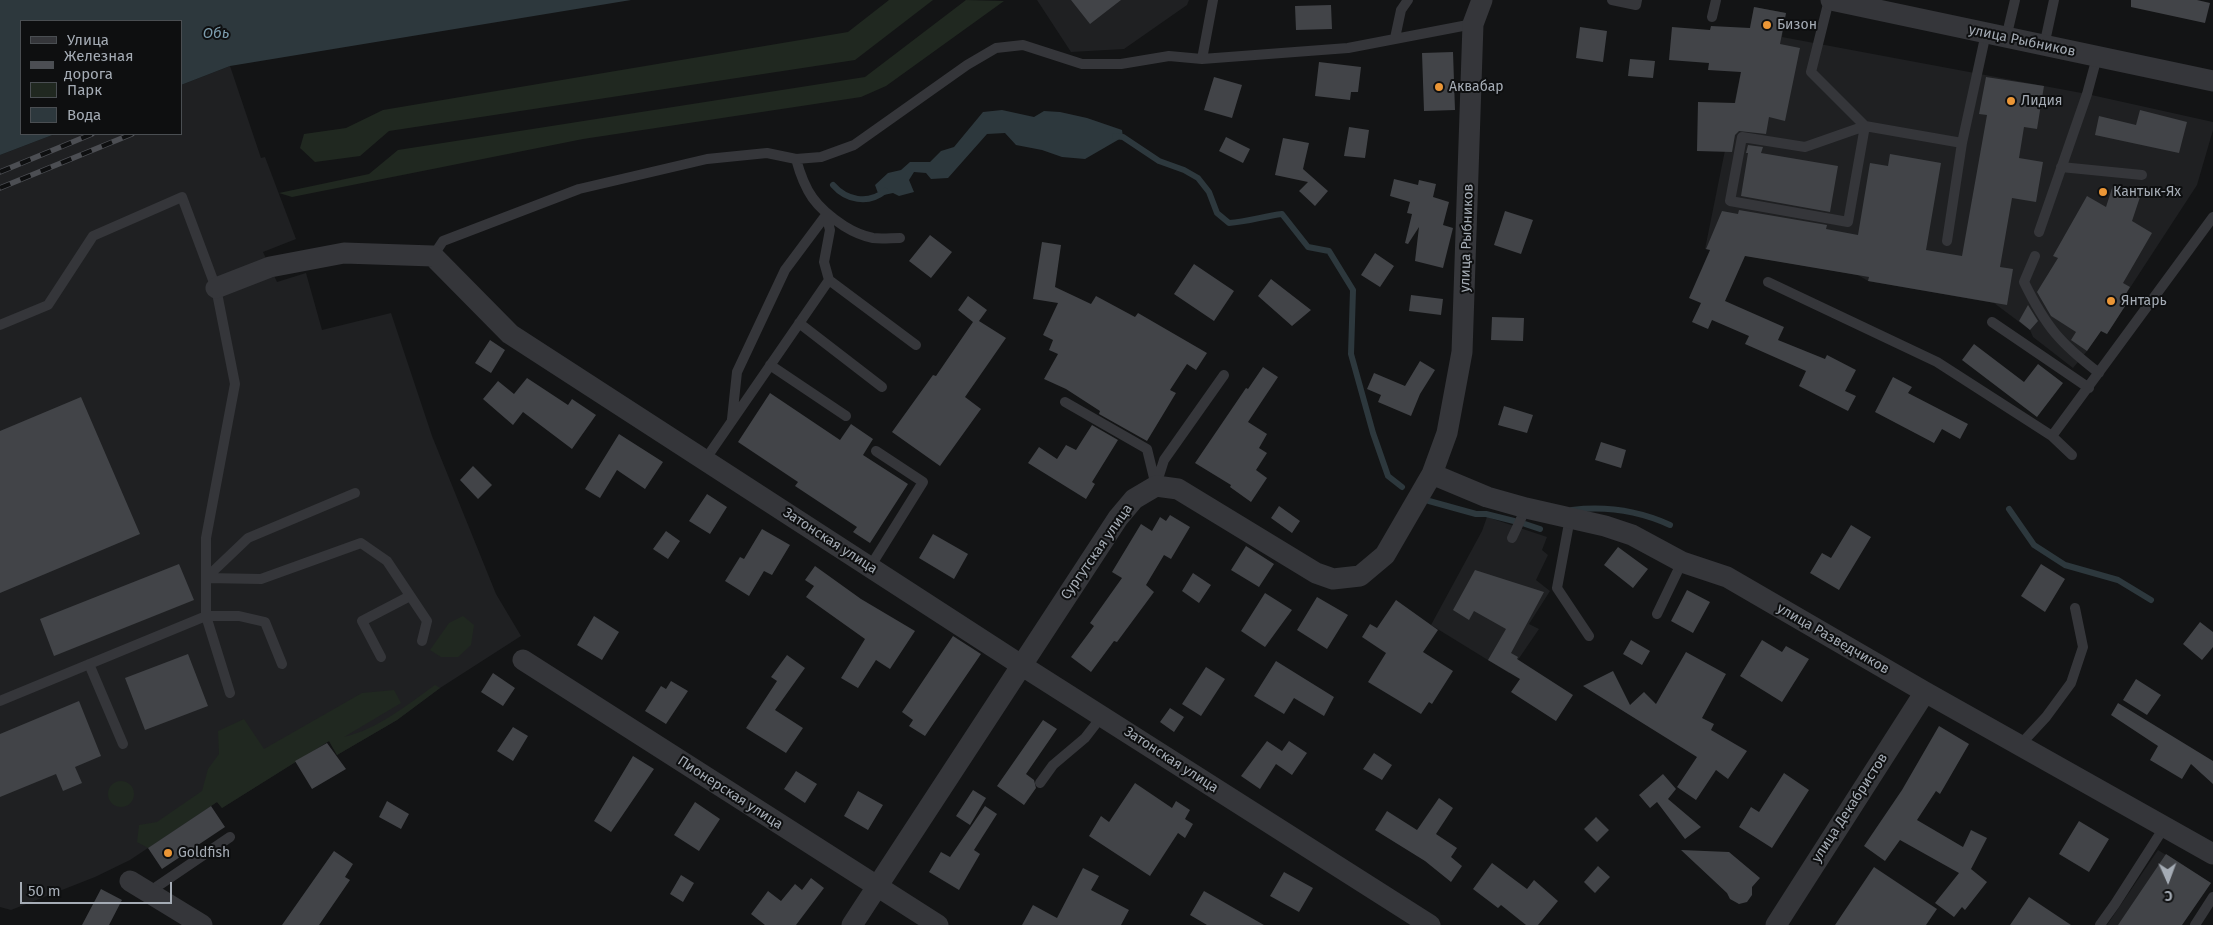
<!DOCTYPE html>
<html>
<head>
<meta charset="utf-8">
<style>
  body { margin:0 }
  #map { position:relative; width:2213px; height:925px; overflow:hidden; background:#131415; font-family:"Fira Sans",sans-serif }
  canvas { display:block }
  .legend { position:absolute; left:20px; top:20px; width:162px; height:115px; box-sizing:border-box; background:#0e0f10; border:1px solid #4a4e52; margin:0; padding:6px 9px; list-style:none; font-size:15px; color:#a5acb5 }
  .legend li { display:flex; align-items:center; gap:10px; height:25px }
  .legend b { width:25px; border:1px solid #4a4e52 }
  .north { position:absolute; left:2143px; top:855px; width:50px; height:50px; -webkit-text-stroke:4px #0e0f10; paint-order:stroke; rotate:178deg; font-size:14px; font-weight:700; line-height:20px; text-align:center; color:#a5acb5 }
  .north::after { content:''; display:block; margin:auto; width:18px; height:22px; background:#a5acb5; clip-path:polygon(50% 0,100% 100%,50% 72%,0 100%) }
  .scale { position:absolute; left:20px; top:882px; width:152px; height:22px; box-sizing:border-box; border:2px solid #a5acb5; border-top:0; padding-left:6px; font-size:15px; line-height:18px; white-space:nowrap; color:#a5acb5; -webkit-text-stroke:4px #0e0f10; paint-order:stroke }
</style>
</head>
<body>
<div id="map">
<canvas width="2213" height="925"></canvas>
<ul class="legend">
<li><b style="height:6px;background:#35363a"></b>Улица</li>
<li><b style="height:6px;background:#4c4e53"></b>Железная дорога</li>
<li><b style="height:14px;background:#202820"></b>Парк</li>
<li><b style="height:14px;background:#2d383d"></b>Вода</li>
</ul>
<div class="north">С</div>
<div class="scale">50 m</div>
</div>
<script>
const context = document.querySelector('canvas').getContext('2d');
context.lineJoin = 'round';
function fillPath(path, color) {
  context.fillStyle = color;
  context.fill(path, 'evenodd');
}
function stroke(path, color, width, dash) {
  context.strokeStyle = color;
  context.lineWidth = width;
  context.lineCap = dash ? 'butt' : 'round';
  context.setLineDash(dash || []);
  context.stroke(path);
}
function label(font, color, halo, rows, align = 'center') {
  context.font = font + ' "Fira Sans",sans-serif';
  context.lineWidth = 4;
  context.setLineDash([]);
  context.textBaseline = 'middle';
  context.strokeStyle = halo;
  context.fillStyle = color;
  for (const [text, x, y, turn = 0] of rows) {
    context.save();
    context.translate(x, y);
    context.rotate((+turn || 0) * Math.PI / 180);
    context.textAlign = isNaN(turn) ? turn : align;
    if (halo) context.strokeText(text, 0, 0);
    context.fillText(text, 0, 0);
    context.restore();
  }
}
const built = new Path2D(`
  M1037,0H1189L1187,5L1124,49L1071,52Z
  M1754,7L1786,13L1782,37L2087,94L2213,122V130L2197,185L2124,297L2129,300L2107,334L2101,331L2087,351L2073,368L2033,337L2030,330L1994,303L1868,281L1858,275L1705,249Z
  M230,66L261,158L265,157L296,239L263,252L277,282L306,273L322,330L391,313L432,436L496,594L521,636L440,688L397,720L337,755L329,741L222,808L217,802L130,860L95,877L11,910L0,907V155L55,134H181V85Z
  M1487,517L1547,537L1542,550L1548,555L1536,580L1550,591L1529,624L1539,629L1509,673L1431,625L1482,531Z
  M2158,850L2211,883L2182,925H2107Z`);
const green = new Path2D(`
  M889,0H933L855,60L389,131L360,156L315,162L300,148L304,134L346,128L383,110L848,32Z
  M966,0L1004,1L886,86L861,97L583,139L292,197L279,193L369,174L398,150L865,77Z
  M463,616L474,625L471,645L458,657H441L430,650L449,623Z
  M435,685L440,688L397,720L337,755L329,741L222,808L217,802L148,848L137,842L139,825L157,822L202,791L208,769L219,754L218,731L244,719L264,749L362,693L394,690L401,703L344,737C378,729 407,705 435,685Z
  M108 794a13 13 0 1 1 26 0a13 13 0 1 1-26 0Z`);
const water = new Path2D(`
  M0,0H631L230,66L181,85V21H21V134H55L0,155Z
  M1002,110L1034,117L1044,111L1060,112L1087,118L1122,130L1123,137L1085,159L1062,157L1042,150L1016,145L1005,133L987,134L948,178L931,179L926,173L914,172L909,180L914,192L899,196L893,193L879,196L875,185L888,173L901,170L910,162H930L941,151L954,147L983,112Z`);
const stream = new Path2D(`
  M1115,136L1123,137L1159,161L1184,170L1198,178L1209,192L1217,213L1229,223C1248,222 1264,216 1282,214L1308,247L1329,251L1353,290L1351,354L1373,433L1388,476L1402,487
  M833,185C846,200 868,205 885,191
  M1429,501L1476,514H1486L1514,521
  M2009,509L2034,545L2065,565L2118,580L2151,600
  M1572,510C1605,506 1639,511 1670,525
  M1525,524L1540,529`);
const building = new Path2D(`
  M1071,0H1121L1090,24Z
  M2131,0H2197L2210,3L2205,23L2131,7Z
  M1331,5L1332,29L1296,30L1295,6Z
  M1754,7L1786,13L1780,44L1800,48L1785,121L1769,117L1766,134L1739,131L1735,135L1732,152L1697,151L1698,102L1735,103L1741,72L1708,70L1709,63L1669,60L1672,27L1710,30L1711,26L1750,28Z
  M1580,27L1607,31L1603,62L1576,58Z
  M1453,52L1455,110L1424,111L1422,53Z
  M1630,59L1655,61L1653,78L1628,76Z
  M1319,62L1361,67L1358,92H1351L1350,100L1315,96Z
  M1214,77L1242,85L1232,118L1204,110Z
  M1986,77L2044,86L2037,129L2024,127L2019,158L2043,162L2036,202L2012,198L2000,267L2013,269L2007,305L1868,281L1869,277L1745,256L1725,301L1784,327L1778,340L1825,359L1827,355L1856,370L1845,391L1856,396L1848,411L1799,386L1806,371L1745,344L1749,336L1712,320L1708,329L1692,322L1701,303L1689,298L1710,250L1706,249L1722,211L1738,214L1739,210L1827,225L1826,229L1858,235L1870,163L1888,166L1890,154L1941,163L1926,250L1962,256L1987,115L1979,114Z
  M2140,110L2187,122L2179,153L2095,135L2099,116L2136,125Z
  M1349,127L1369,130L1365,158L1344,156Z
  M1226,137L1250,149L1243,163L1219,151Z
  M1283,138L1309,143L1303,169L1328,191L1315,206L1299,191L1308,182L1275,175Z
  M1748,145L1763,147L1761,153L1838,166L1830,212L1741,196L1748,153H1746Z
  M1394,179L1418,185L1419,180L1436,184L1433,197L1449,202L1443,225L1453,228L1443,268L1415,261L1419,227L1408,244L1405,243L1412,214L1407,213L1410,202L1390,196Z
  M2113,185L2141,194L2132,221L2152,233L2123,283L2130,287L2124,297L2129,300L2107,334L2101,331L2087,351L2071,340L2076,332L2051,316L2037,292L2058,258L2053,256L2087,196L2106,207Z
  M1505,211L1533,220L1521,254L1494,245Z
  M930,235L952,252L931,278L909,261Z
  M1042,242L1061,245L1055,287L1091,304L1096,296L1135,317L1138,313L1207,353L1196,370L1187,364L1170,390L1176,393L1147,441L1099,414L1100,411L1066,389L1044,379L1058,354L1049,350L1053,340L1043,335L1058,303L1033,299Z
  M1375,253L1394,266L1380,287L1361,275Z
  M1194,264L1234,291L1214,321L1174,294Z
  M1271,279L1311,310L1292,326L1258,296Z
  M1411,295L1443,299L1441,315L1409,311Z
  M968,296L987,310L979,321L1006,338L965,397L981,409L940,466L892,432L933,375L936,376L973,322L958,310Z
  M2028,305L2038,321L2030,330L2019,321Z
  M1492,317L1524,318L1523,341L1491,340Z
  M490,340L505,350L491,373L475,363Z
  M1974,344L2024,382L2038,364L2063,383L2037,417L1962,360Z
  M1420,361L1435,370L1420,394L1411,416L1378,402L1381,395L1367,389L1374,373L1405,386Z
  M1263,367L1278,377L1248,422L1267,434L1259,448L1267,453L1256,470L1267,478L1251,502L1230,487L1231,485L1195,463L1246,388L1248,389Z
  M1893,377L1912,387L1908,393L1968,424L1960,439L1942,429L1934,443L1875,412Z
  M527,378L568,405L572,399L596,415L572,449L523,412L513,425L483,399L498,381L514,394Z
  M770,393L840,440L851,424L873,439L863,455L908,484L870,543L853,532L857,527L795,486L798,482L738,442Z
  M81,397L140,534L0,593V431Z
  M1504,406L1533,415L1527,433L1498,425Z
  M1092,425L1118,440L1092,482L1095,484L1086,499L1028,463L1039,447L1057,459L1066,445L1076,450Z
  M619,434L663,462L645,489L617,470L600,498L585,489Z
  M1601,442L1626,450L1621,468L1595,460Z
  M473,466L492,485L478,499L460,480Z
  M707,494L727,507L710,534L689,521Z
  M1279,506L1300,521L1292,533L1271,518Z
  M1170,515L1190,527L1171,559L1164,555L1146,585L1154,592L1117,642L1114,641L1091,672L1071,657L1094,626L1090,623L1122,578L1112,572L1141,524L1152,531L1160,517L1166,521Z
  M1851,525L1871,537L1839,590L1810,573L1822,553L1831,558Z
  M762,529L790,545L772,575L764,571L749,596L725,581L740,557L744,559Z
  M666,531L680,541L668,559L653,549Z
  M933,534L968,554L954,579L919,558Z
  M1246,546L1274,564L1259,587L1231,570Z
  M1618,547L1648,569L1633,588L1604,565Z
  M179,564L194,600L54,656L40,619Z
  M2041,564L2065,579L2045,612L2021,596Z
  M815,566L861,599L915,631L890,669L876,660L858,688L841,678L865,639L806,597L814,586L805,580Z
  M1475,570L1544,592L1511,653L1518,657L1517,659L1573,695L1556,721L1511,692L1520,679L1488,660L1506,629L1474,611L1469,620L1453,610Z
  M1193,573L1211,585L1199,603L1182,591Z
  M1687,590L1710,602L1693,633L1671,621Z
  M1265,593L1292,610L1265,647L1241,631Z
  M1317,597L1348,615L1327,649L1297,630Z
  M1396,600L1438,630L1423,652L1453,671L1432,704L1429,702L1421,714L1368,682L1386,653L1362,637L1370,624L1377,628Z
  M594,616L619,632L602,660L577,645Z
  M2200,622L2213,632V647L2202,660L2183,644Z
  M953,636L981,654L925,736L909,726L913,720L902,712Z
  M1631,640L1650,651L1642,665L1623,654Z
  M1762,640L1782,652L1786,646L1809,659L1782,702L1740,676Z
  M1686,652L1726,674L1702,718L1714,724L1711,730L1747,751L1728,779L1716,770L1696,800L1677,787L1697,757L1583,686L1613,671L1630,705L1644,692L1656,704Z
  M188,654L208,706L145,730L125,678Z
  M787,655L805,668L775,710L803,728L786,753L746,728L777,681L771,677Z
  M1276,661L1334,697L1324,716L1294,698L1284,714L1254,696Z
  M1206,667L1225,679L1201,716L1182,704Z
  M493,673L515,688L503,706L481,692Z
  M2136,679L2161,695L2147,715L2123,700Z
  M671,681L688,691L666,724L645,711L661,686L666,689Z
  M79,701L101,756L75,767L82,783L63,791L56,774L0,797V734Z
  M2118,703L2213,761V784L2191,764L2182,779L2150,760L2158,746L2111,715Z
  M1170,708L1184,717L1174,732L1160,722Z
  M1043,720L1057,729L1026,774L1034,780L1036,788L1024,805L997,786Z
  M1939,726L1969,744L1940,794L1936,791L1917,820L1963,847L1971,830L1987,838L1971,869L1987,882L1965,910L1962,907L1954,917L1935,903L1959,873L1900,840L1885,861L1864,846L1902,790Z
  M513,727L528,736L513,761L497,751Z
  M1267,741L1282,751L1289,741L1307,753L1292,775L1276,764L1260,789L1241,776Z
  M327,743L346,769L312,789L295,761Z
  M1374,753L1392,765L1382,780L1363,769Z
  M633,756L654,769L611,832L594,821Z
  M796,771L817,784L805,803L784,789Z
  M1784,773L1809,790L1772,848L1739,827L1751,807L1759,812Z
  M1663,774L1676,789L1668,799L1701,827L1685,839L1657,802L1650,808L1639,795Z
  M1135,783L1172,808L1176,801L1190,810L1185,819L1193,824L1185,838L1178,833L1150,876L1089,836L1101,816L1109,822Z
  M973,790L986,798L970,825L956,816Z
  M858,791L883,805L868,830L844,816Z
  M1439,798L1453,808L1436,834L1457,848L1451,857L1462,866L1451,882L1425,861L1375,830L1387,811L1417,830Z
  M387,801L409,814L401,829L379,817Z
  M695,802L720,819L699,851L674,835Z
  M211,806L225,827L162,869L148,848Z
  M985,806L997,814L974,850L980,854L959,890L929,872L941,852L950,857Z
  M1596,817L1609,830L1597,842L1584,829Z
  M2079,821L2109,839L2089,872L2059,854Z
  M1681,850L1729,852L1760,878L1752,887V895L1747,902L1739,904L1730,899L1727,893Z
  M334,851L353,864L345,877L350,880L319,925H282Z
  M2166,854L2211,883L2182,925H2118Z
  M1492,863L1527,889L1534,880L1558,901L1538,925H1526L1501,905L1498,908L1473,889Z
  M1598,866L1610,877L1595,893L1584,882Z
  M1874,867L1937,909L1926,925H1835Z
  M1083,868L1099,876L1091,890L1129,910L1121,925H1022L1033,905L1057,918Z
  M1284,872L1313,888L1299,912L1270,896Z
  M681,875L694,883L683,902L670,894Z
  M811,878L824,888L796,925H765L751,914L768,891L781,901L795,884L802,890Z
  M101,889L122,900L109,925H82Z
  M1204,891L1264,925H1207L1190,915Z
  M2029,897L2071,925H2010Z`);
const lane = new Path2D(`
  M1612,0L1636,5L1637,0
  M1829,0L1811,72L1865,126
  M1712,17L1716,0
  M1395,38L1401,10L1408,0
  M2006,38L2015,0
  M2044,46L2054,0
  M1202,59L1213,0
  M1865,126L1848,222L1730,201L1742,137L1805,147L1865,126L1962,143
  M796,159C805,192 815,207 844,226C852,231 863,236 873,238C881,239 891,238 900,238
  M2061,167L2142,175
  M826,215L830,230L824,262L829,280
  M2039,232L2087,94L2097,57
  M1947,241L1962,143L1986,33
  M433,256L443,241L579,189L707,159L767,153L796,159L821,157L854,145L967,65L996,48L1023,45L1082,64H1121L1169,56L1202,59L1348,48L1473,24V22
  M2035,256L2024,282C2046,327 2060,343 2099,373
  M1768,282L1937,362L2052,436L2072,455
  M1992,322L2089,388
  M799,323L882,387
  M0,325L48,305L93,236L182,197L216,288L235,384L206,538V616L230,693
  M770,365L846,416
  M1065,402L1147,449L1156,486
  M732,419L737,372L785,270L826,215
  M2052,436L2213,217
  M705,460L829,280L916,345
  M1156,485L1164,460L1224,375
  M1570,518L1557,588L1589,636
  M1512,538L1526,508
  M870,567L923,482L876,451
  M206,578L261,579L361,543L387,561L427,621L422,641
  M206,578L248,538L355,493
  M1657,614L1682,562
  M381,657L362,621L410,596
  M89,664L123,744
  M0,701L206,616H239L265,622L282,664
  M2020,745L2046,717L2071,683L2083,647L2075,608
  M1040,783L1053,765L1085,738L1102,716
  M149,892L230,837
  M2100,925L2115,904L2165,826
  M2195,925L2213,897`);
const street = new Path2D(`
  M1831,0L2213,81
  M216,288L270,267L344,253L433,256L510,334L1021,665L1430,925
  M1432,474L1487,497L1526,508L1605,526L1632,535L1682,562L1727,577L1925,692L2213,854
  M523,660L938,925
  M130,881L202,925
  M852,925L1118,518L1134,499L1156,486L1178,489L1316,573L1333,579L1360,576L1385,555L1432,474L1447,433L1462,352L1473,24L1482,0
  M1776,925L1925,692`);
const rail = new Path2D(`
  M0,172L92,134
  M0,188L132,134`);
const markers = [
  [1767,25,5,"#eb9636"],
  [1439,87,5,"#eb9636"],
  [2011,101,5,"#eb9636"],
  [2103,192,5,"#eb9636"],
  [2111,301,5,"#eb9636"],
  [168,853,5,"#eb9636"]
];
const poiNames = [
  ["Бизон",1777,25],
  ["Аквабар",1449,87],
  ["Лидия",2021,101],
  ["Кантык-Ях",2113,192],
  ["Янтарь",2121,301],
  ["Goldfish",178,853]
];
const streetNames = [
  ["улица Рыбников",2022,41,12],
  ["улица Рыбников",1467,238,-88],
  ["Затонская улица",830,541,33],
  ["Сургутская улица",1097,552,-55],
  ["улица Разведчиков",1833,639,30],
  ["Затонская улица",1171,760,33],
  ["Пионерская улица",730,793,33],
  ["улица Декабристов",1850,808,-57]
];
const waterNames = [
  ["Обь",216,34]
];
fillPath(built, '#1f2022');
fillPath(green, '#202820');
fillPath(water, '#2d383d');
stroke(stream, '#2d383d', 6);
fillPath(building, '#424448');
stroke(lane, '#35363a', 10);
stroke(street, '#35363a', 21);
stroke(rail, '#4c4e53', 5.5);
stroke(rail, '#0e0f10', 4, [11]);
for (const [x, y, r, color] of markers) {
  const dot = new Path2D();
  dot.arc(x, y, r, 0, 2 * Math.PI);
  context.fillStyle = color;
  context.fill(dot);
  stroke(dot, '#0e0f10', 2);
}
label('14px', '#a5acb5', '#0e0f10', poiNames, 'left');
label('14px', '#a5acb5', '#0e0f10', streetNames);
label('italic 15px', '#7d9eaf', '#0e0f10', waterNames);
</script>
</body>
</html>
